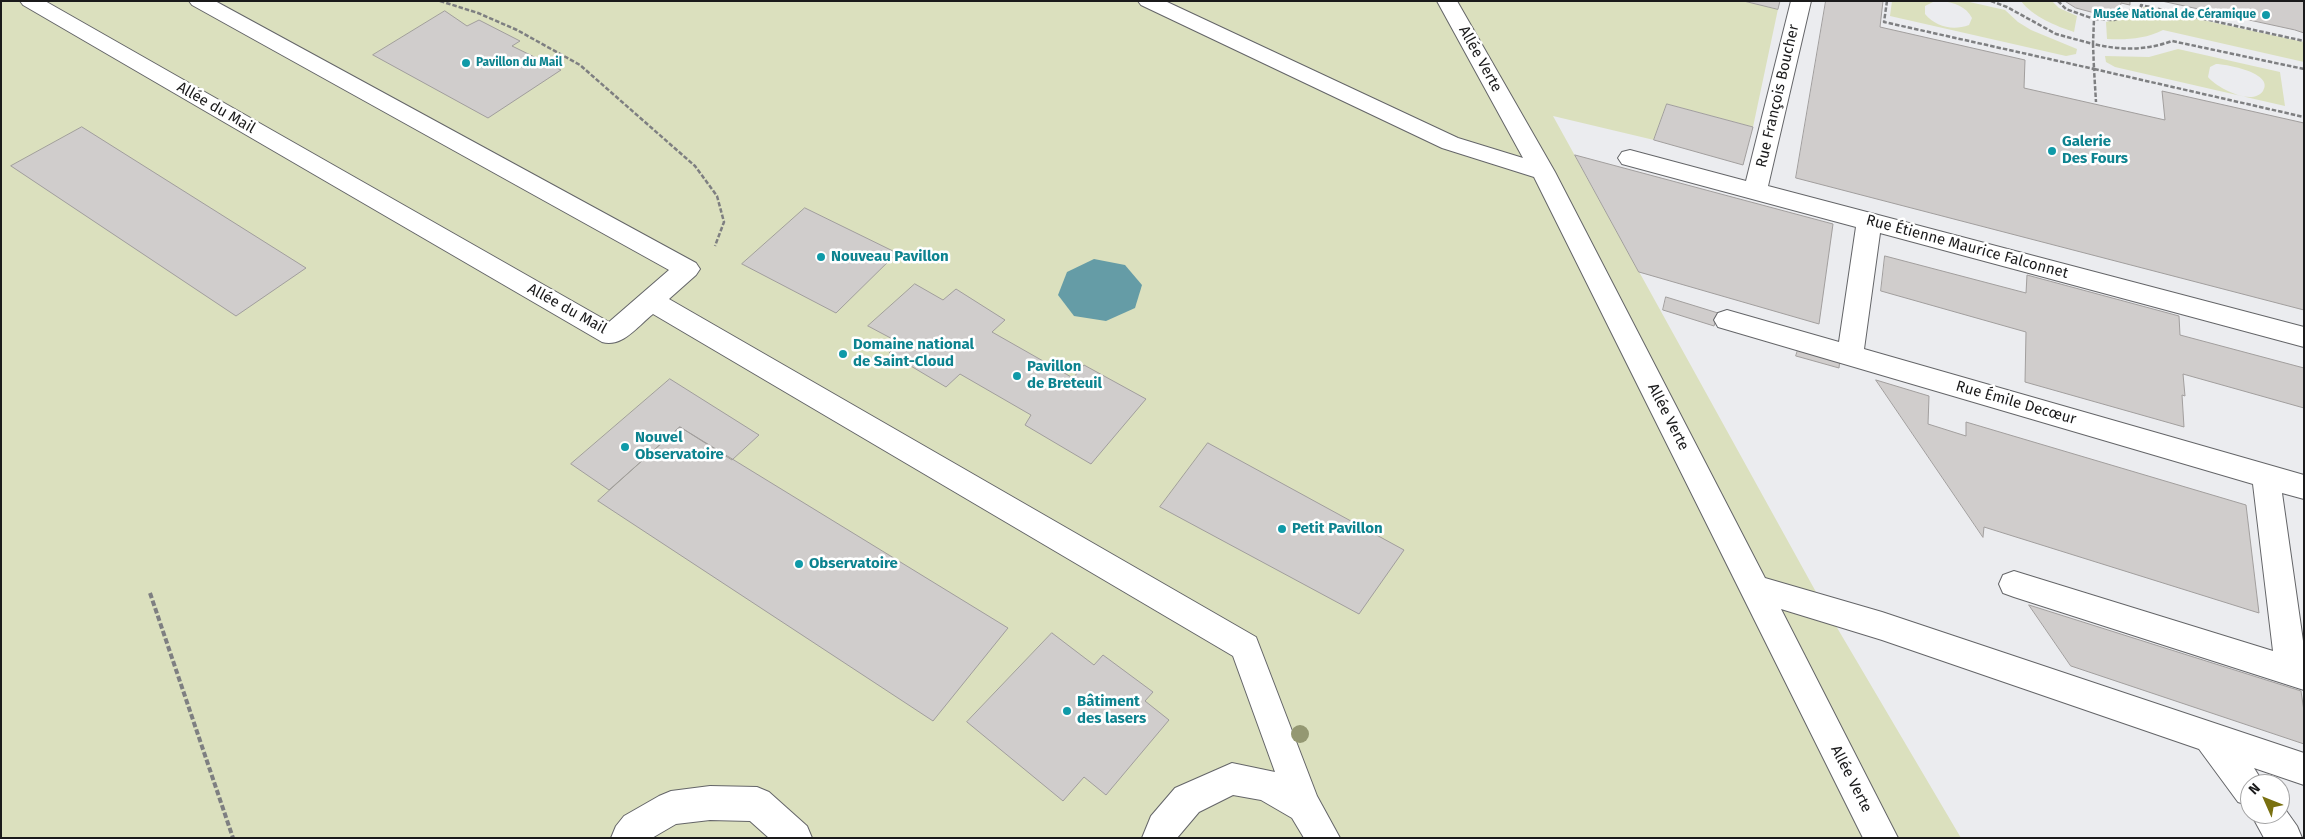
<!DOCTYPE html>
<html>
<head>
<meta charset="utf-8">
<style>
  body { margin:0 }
  #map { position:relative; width:2305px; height:839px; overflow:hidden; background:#ebecef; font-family:"Fira Sans",sans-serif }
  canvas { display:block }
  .frame { position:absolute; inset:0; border:2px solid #1a1a1b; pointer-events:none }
  .north { position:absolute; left:2240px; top:774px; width:50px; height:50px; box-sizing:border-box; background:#fff; border:1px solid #a3a3a4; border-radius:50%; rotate:314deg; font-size:14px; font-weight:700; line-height:20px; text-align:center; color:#1a1a1b }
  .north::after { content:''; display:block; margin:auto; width:18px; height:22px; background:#797010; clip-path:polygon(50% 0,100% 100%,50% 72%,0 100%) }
</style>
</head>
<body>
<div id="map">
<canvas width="2305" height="839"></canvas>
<div class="frame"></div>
<div class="north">N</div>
</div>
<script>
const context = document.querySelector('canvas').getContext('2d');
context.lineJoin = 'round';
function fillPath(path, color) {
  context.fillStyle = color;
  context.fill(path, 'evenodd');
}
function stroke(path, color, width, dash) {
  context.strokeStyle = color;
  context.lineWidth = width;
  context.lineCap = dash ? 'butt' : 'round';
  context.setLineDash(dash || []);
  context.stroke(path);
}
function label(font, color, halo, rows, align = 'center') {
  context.font = font + ' "Fira Sans",sans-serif';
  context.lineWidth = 5;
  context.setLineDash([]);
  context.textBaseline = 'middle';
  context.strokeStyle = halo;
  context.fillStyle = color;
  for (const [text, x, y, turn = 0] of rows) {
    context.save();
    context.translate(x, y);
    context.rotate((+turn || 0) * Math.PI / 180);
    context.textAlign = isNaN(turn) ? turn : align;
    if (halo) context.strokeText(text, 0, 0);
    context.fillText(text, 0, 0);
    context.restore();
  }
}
const green = new Path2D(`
  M1,1H1743L1778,9L1753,127L1667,104L1654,140L1553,116L1816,592L1961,838H1Z
  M1892,1H1935L1925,6V14C1936,27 1953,31 1969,25L1972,18C1966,6 1954,3 1942,1H1965L2005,10L2018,22L2031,30L2077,49L2076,54L2066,56L1890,16Z
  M2021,1H2052L2059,8L2077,16L2074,32C2056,26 2033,17 2021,1Z
  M2143,7L2304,42V62L2163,30C2145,39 2127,40 2107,39L2106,22L2128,16L2131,11L2143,13Z
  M2178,49L2280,72L2285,106L2115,67L2106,62L2105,56L2149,57ZM2216,64C2226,64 2275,73 2263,91C2252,107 2216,87 2208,77L2210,67Z`);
const water = new Path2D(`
  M1094,259L1125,265L1142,285L1135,308L1106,321L1074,316L1058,295L1067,272Z`);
const building = new Path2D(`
  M1744,1H1780L1778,9Z
  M1826,1H1883L1880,27L2025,60L2024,88L2165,120L2162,91L2304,123V310L1796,178Z
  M2065,1H2130V5L2121,3L2120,9L2114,13L2102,15L2076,8Z
  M2162,1H2304V33L2295,30Z
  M445,11L467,26L479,20L520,41L512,46L561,70L488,118L373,55Z
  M1667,104L1753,127L1743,165L1654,140Z
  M82,127L306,268L236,316L11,166Z
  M1575,155L1833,224L1819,324L1639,272Z
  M805,208L897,253L836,313L742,264Z
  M1885,256L2026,293L2027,275L2179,316L2180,335L2304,368V408L2183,374L2185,396L2182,395L2184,427L2025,382L2026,332L1881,291Z
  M915,284L943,300L956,289L1005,320L992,332L1073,378L1084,365L1146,399L1091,464L1025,425L1031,415L960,374L946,387L889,353L900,343L868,326Z
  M1666,297L1718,313L1714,326L1663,310Z
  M1799,347L1840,358L1839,368L1796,356Z
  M670,379L759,435L732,460L680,427L609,490L571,464Z
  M1876,380L1929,396L1928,424L1966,436V422L2246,505L2259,613L1984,527L1983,537Z
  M680,427L1008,628L933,721L598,501Z
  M1208,443L1404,550L1359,614L1160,507Z
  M2029,605L2301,691L2304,711V744L2071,666Z
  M1052,633L1094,665L1103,655L1153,692L1145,701L1169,720L1106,795L1084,777L1063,801L967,722Z`);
const pathFar1 = new Path2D(`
  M440,1L478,13L517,30L580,65L695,166L717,196L724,222L715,246
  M1887,1L1884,22L2094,69L2096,102
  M1991,1L2007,7L2056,34L2093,44L2094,19L2114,20L2122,17L2129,10H2140L2141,5L2304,41
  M2058,1L2066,9L2094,19
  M2304,69L2172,41C2145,51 2120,50 2093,44L2094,69L2304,117`);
const path = new Path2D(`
  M150,593L233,838`);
const minor = new Path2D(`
  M20,1H45L609,322L669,270L192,5L189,1H215L696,263L700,269L696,275L669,299L1256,637L1317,796L1340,838H1304L1292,818L1261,800L1233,795L1199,812L1177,838H1142L1151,816L1175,788L1232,763L1275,772L1233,656L653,314C638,326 622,348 602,342L23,5Z
  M1138,1H1165L1458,138L1523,158L1437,1H1457L1555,172L1765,578L1882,612L2304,753V785L2254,768L2264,784H2250V806L2238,802L2199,749L1882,640L1781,609L1898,838H1863L1534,177L1442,148L1141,5Z
  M1791,1H1811L1768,186L2304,327V347L1880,233L1864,349L2304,475V499L2282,493L2304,648V690L2014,597L2003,593L1999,584L2003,575L2014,571L2273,651L2253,484L1718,327L1714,320L1718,313L1727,310L1839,342L1856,227L1622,164L1618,158L1622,152L1630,150L1746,181Z
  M710,786L757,787L769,792L807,826L812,838H769L750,821L710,820L676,824L652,838H611L616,826L624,816L659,796L671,791Z
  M2280,802L2297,826L2302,838H2264L2251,814H2280Z`);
const trees = [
  [1300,734]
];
const markers = [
  [2266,15,5,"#0f9aa8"],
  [466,63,5,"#0f9aa8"],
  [2052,151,5,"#0f9aa8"],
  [821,257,5,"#0f9aa8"],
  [843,354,5,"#0f9aa8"],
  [1017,376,5,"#0f9aa8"],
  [625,447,5,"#0f9aa8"],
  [1282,529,5,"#0f9aa8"],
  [799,564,5,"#0f9aa8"],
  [1067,711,5,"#0f9aa8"]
];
const farCulturenames = [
  ["Musée National de Céramique",2256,15],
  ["Pavillon du Mail",476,63,"left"]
];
const streetNames = [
  ["Allée Verte",1480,59,61],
  ["Rue François Boucher",1778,96,-77],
  ["Allée du Mail",216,108,30],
  ["Rue Étienne Maurice Falconnet",1967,247,15],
  ["Allée du Mail",567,309,29],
  ["Rue Émile Decœur",2016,403,16],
  ["Allée Verte",1668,417,63],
  ["Allée Verte",1851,779,63]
];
const cultureNames = [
  ["Galerie",2062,142],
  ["Des Fours",2062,159],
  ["Nouveau Pavillon",831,257],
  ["Domaine national",853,345],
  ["de Saint-Cloud",853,362],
  ["Pavillon",1027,367],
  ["de Breteuil",1027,384],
  ["Nouvel",635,438],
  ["Observatoire",635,455],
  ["Petit Pavillon",1292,529],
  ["Observatoire",809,564],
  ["Bâtiment",1077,702],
  ["des lasers",1077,719]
];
fillPath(green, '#dbe0be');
fillPath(water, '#659ca6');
fillPath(building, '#d0cdcc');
stroke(building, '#a19e9d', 1);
stroke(minor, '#646568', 2);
stroke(pathFar1, '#7e7f81', 2.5, [4.5, 2]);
stroke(path, '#7e7f81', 4, [5.5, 2.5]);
fillPath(minor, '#fff');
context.fillStyle = '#949872';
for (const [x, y] of trees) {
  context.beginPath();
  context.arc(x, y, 9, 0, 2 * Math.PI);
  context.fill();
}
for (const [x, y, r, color] of markers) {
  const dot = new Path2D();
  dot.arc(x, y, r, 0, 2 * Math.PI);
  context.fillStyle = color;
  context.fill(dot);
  stroke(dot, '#fff', 2);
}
label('bold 12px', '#0d838f', '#fff', farCulturenames, 'right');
label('15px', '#1a1a1b', '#fff', streetNames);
label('bold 15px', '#0d838f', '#fff', cultureNames, 'left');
</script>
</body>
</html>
